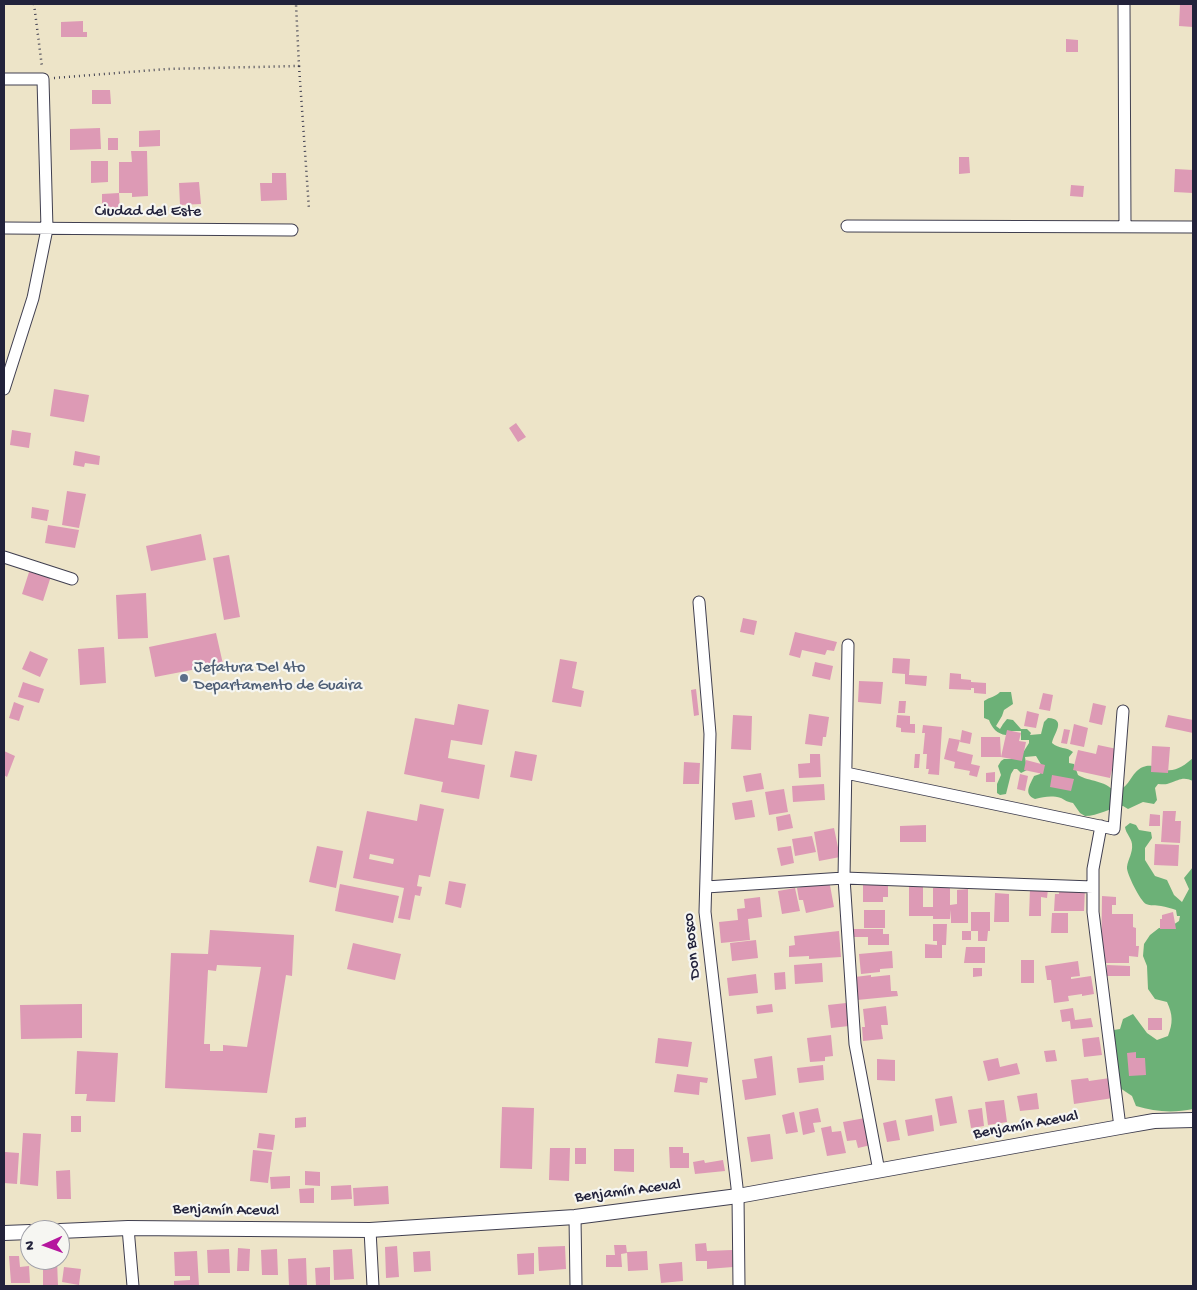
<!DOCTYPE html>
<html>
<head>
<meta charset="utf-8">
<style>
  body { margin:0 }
  #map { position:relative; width:1197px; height:1290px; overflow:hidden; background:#ede4c8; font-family:"Gochi Hand",sans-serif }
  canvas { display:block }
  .frame { position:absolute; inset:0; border:5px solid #22223b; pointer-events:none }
  .north { position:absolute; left:20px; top:1220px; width:50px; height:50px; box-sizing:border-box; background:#f6f6f2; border:1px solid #a1a1a9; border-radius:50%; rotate:268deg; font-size:14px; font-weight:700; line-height:20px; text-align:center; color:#22223b }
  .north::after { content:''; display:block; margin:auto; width:18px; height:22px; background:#b5179e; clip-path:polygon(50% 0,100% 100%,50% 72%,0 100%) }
</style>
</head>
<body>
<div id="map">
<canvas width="1197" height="1290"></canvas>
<div class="frame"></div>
<div class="north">N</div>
</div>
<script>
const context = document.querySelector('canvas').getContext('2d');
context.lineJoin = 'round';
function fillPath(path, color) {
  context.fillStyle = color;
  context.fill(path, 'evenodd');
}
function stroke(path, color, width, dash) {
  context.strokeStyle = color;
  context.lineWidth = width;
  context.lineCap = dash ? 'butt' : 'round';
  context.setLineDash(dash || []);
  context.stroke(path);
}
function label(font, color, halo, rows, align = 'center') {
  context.font = font + ' "Gochi Hand",sans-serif';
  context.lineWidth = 4.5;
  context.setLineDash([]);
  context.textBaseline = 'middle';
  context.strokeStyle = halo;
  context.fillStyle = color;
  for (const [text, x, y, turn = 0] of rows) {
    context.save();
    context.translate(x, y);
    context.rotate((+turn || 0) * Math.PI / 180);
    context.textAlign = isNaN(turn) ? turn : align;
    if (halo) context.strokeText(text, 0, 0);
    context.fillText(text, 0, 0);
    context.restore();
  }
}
const forest = new Path2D(`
  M1000,692H1011L1013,704L1004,710L1002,716L996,726L1000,729L1003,724L1007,719L1013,720L1021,729H1027L1031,733L1030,735L1041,734L1044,722L1048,718C1067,719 1054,733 1052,743C1059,749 1067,747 1073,752L1069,757V763L1074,764L1078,775C1090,782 1104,780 1114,791C1130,790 1130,772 1143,767C1151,764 1154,767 1162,769C1174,773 1184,766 1193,758V781C1183,776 1179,780 1170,783C1166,785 1162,784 1158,784L1155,788L1157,800L1154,804L1143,802L1128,809L1123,806C1110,808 1098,816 1085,816L1080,813L1073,803C1067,802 1065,800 1061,798C1051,795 1044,797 1035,799C1023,794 1030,785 1034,776L1040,774L1042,766L1036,756L1025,757L1027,770L1021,773L1017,769H1014L1011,774L1006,794L1000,795L997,793V784L1001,775L998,766L1001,761L1004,759H1019L1029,743V740H1021V731H1010L1006,735C997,734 992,728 989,720L984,718V701C990,697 995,697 1000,692Z
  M1130,823L1136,825L1139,830L1151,832L1152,838L1145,848V860L1155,876L1167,880L1174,895L1182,902L1189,889L1184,878L1193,867V1109C1174,1113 1155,1112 1136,1106L1132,1096L1120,1088L1108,1031L1120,1029L1123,1019L1133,1014L1147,1033L1157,1040L1168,1036C1173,1023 1173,1015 1167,1002L1155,999L1148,989L1147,966L1143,956L1144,944L1150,935L1159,928L1170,927L1179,921L1180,916H1177L1176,910C1171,908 1166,907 1161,906C1156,905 1150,906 1146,904C1141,902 1126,873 1127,867C1128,859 1133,853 1132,844C1131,837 1126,834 1125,827Z`);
const building = new Path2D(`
  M1180,4H1193V27L1179,26Z
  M83,21V32H87V37H61V22Z
  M1066,39L1078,40V52H1066Z
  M92,90H110L111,104H92Z
  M100,128L101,149L70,150V129Z
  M160,130V146L139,147V131Z
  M108,138H118V150H108Z
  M131,151H147L148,196L132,197V193H119V162H132Z
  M959,157H969L970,173L959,174Z
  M91,161H108V182L91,183Z
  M1175,169L1193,170V193L1174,192Z
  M272,173H286L287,200L261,201L260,183H272Z
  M199,182L201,204L180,205L179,183Z
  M1071,185L1084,186L1083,197L1070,196Z
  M119,193L120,210H102V194Z
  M54,389L89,395L84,422L50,416Z
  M516,423L526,437L518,442L509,428Z
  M12,430L31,433L29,448L10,445Z
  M75,451L100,456L99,465L85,463L84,467L73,465Z
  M67,491L86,494L79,528L62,525Z
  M32,507L49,510L47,521L31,518Z
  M48,525L79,530L75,548L45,543Z
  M201,534L206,560L151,571L146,546Z
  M229,555L240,617L224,620L213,558Z
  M30,569L51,576L43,601L22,594Z
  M146,593L148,638L118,639L116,595Z
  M743,618L757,621L754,635L740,632Z
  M795,632L837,642L834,651L827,650L825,655L802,650L800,658L789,655Z
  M216,633L223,664L155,677L149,647Z
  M104,647L106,683L80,685L78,649Z
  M30,651L48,659L40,677L22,669Z
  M893,658L910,659L909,675L927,676L926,686L905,684V674L892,673Z
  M560,659L577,662L572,688L584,691L581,707L552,702Z
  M815,662L833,666L830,680L812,676Z
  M950,673L961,674V679L971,680V682L986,683V694L974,693V688H971V690L949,689Z
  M859,681L883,682L881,704L858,702Z
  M23,682L44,689L39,703L18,697Z
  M696,689L699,715L694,716L691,690Z
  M1043,693L1053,695L1050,711L1039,709Z
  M899,701H906L905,713H898Z
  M14,702L24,706L19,721L9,718Z
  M1093,703L1106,706L1102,725L1089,722Z
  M458,704L489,710L482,745L451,740L448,758L485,765L479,799L441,792L443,782L404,774L415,718L454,725Z
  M1027,711L1039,714L1036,728L1024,726Z
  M809,714L829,717L826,737H823L822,746L805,744Z
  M733,715L752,716L751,750L731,749Z
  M897,715L910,716V724H915V733L901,732V728L896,727Z
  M1168,715L1193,720V733L1165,727Z
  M1074,724L1088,728L1084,747L1070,744Z
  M923,725L942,727L939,775L928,774L929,769H926L927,754H923L925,733H922Z
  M1064,729L1070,730L1067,744L1061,743Z
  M962,730L972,733L970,744L960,742Z
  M1007,730L1021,733L1019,741L1026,742L1022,761L1001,757Z
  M981,737H1000L1001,757H981Z
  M949,738L960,740L957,751L973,755L971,764L980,766L977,777L969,775L970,771L954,768L955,762L944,759Z
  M1098,745L1117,749L1110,778L1073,770L1078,750L1096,754Z
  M1152,746L1170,747L1168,773L1151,772Z
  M4,751L15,756L7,777L4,775Z
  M515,751L537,755L532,781L510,777Z
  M810,754H820L821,777L799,778L798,764L810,763Z
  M915,754H920L919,768H914Z
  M1026,760L1045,765L1043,774L1024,770Z
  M684,762L700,763L699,784H683Z
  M995,772V782H986V773Z
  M761,773L764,789L746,792L743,776Z
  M1020,774L1028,776L1025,791L1017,789Z
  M1052,775L1074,779L1071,791L1050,787Z
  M824,784L825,800L793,802L792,786Z
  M784,789L788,812L769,815L765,792Z
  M752,800L755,817L735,820L732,803Z
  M420,804L444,809L430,877L419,875L417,886L422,887L420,896L415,895L410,920L398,918L404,888L353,878L367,811L417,821ZM370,854L394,859L393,864L369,859Z
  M1163,811H1176L1175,821H1181L1180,843L1161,842Z
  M790,814L793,828L778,831L776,817Z
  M1150,814L1160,815V826H1149Z
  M926,825V842H900V826Z
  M834,828L840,857L819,861L814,832Z
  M812,836L816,852L795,856L792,839Z
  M1155,844L1179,845L1178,866L1154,865Z
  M317,846L343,851L336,888L309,882Z
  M791,846L794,863L781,866L777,848Z
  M829,880L834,907L806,913L803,900H799L797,888Z
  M449,881L466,884L461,908L445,904Z
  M909,882H923V907H933V888H950V905L957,904V890L968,889V923H951V910L950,919H933V916H909Z
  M863,883H888V897H883V902H863Z
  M340,884L399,896L393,923L335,911Z
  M795,888L800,911L782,914L778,891Z
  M1059,888H1085L1084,911H1054L1055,894H1059Z
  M1030,889H1048L1047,898L1041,897V916H1029Z
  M995,893L1009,894V922H994Z
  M1102,896L1116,897V905H1112V914H1133V927L1136,928V946H1139L1138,957L1129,956V963H1101Z
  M760,897L762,917L748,919L750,940L721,943L719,922L738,920L737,909L745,908L744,899Z
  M864,910H885V928H864Z
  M971,912H990V931H988L987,941H978V931H971V940H962V931H971Z
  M1173,912L1176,929H1160V919H1162V915Z
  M1052,913H1068V933H1051Z
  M933,924H947L946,945H942V958H925V944L937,945V941H933Z
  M852,929H883V934H889V945H868V937H852Z
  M210,930L294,935L292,976L286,975L267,1093L165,1088L171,953L208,954ZM217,965L261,967L247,1047L223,1045V1051H210V1044H204L208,970L216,971Z
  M839,931L841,957L809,959V956L789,957V946L795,945L794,936Z
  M756,940L758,958L732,961L730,943Z
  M353,943L401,954L395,980L347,969Z
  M966,947H985V963H964Z
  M892,951L893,968L880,969V972L861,974L859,954Z
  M1021,960H1034V983H1021Z
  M1078,961L1080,976L1071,977V979L1091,976L1094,994L1082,996V994L1068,996L1069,1001L1054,1003L1051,980H1047L1045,966Z
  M822,963L823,982L795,984L794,965Z
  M1107,965L1130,966V976H1106Z
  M973,968H982V976L973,977Z
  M785,972L786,989L775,990L774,973Z
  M756,974L758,993L729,996L727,978Z
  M871,975V977L890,975L891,991H897L898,996L857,1000L855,977Z
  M846,1003L849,1026L831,1028L828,1005Z
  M82,1004V1038L21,1039L20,1005Z
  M772,1004L773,1012L757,1014L756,1006Z
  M886,1006L888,1025H881L883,1039L863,1041L862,1027H865L863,1009Z
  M1073,1008L1075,1020L1091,1018L1093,1027L1071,1029L1070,1021L1062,1022L1060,1010Z
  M1148,1018H1162V1030H1148Z
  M831,1035L833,1056L825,1057V1061L810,1062L807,1038Z
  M1099,1037L1102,1055L1084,1057L1082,1039Z
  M658,1038L692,1042L688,1067L655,1063Z
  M1055,1050L1057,1061L1046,1062L1044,1051Z
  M77,1051L118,1053L115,1102L86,1101L87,1094H75Z
  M1136,1052V1058H1145L1146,1075L1129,1076L1127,1053Z
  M772,1056L776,1095L745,1100L742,1080L757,1078L754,1059Z
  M998,1058L1000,1067L1017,1063L1020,1074L988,1081L983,1061Z
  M877,1059L895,1060V1081L877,1080Z
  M823,1065L824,1080L799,1083L797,1068Z
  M677,1074L708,1078L707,1083L700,1082L699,1095L674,1092Z
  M1088,1078L1089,1081L1110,1078L1113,1098L1074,1104L1071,1080Z
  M1037,1093L1039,1109L1020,1111L1017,1096Z
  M952,1096L957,1123L940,1126L935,1099Z
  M1004,1100L1007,1122L988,1125L985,1102Z
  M502,1107L534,1108L532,1169L500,1168Z
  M818,1108L821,1122L813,1123L815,1132L803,1135L799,1112Z
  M982,1108L984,1126L971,1128L968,1110Z
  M794,1112L798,1132L786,1134L782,1115Z
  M932,1115L934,1131L908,1136L905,1120Z
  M71,1116H81V1132H71Z
  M306,1117V1127L295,1128V1118Z
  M865,1118L871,1145L858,1148L856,1140L847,1141L843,1122Z
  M896,1120L900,1140L887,1142L883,1123Z
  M831,1126L832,1132L841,1131L846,1153L827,1156L821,1128Z
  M23,1133L41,1134L38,1186L20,1184Z
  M259,1133L275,1135L273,1150L257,1148Z
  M770,1134L773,1159L751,1162L747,1137Z
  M669,1147H683V1153H689V1168H670Z
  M550,1148H570L569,1181L549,1180Z
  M575,1148H586V1164H575Z
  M614,1149H634V1172L614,1171Z
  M253,1150L272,1152L268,1183L250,1181Z
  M5,1152L19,1153L17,1184L4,1183Z
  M704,1160L705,1163L723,1160L725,1171L695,1174L693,1162Z
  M70,1170L71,1199H57L56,1171Z
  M305,1171L320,1172V1186L305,1185Z
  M290,1176V1188L271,1189L270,1177Z
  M351,1185L352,1199L331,1200V1186Z
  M388,1186L389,1204L354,1206L353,1188Z
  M314,1188V1203H300L299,1189Z
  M706,1243L707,1251L732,1250L733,1267L707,1269V1261H696L695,1244Z
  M614,1245H626L627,1253L621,1254L622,1267H606V1255H615Z
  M397,1246L399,1277L386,1278L385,1247Z
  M565,1246L566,1269L539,1271L538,1247Z
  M238,1248L250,1249L249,1271H237Z
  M229,1249L230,1273H208L207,1250Z
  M277,1249L278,1275H262L261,1250Z
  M352,1249L354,1279L334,1280L333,1250Z
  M197,1251L199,1286H174V1281L190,1280V1276H175L174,1252Z
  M430,1251L431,1271L414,1272L413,1252Z
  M647,1251L648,1270L628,1271L627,1252Z
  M534,1253V1274L518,1275L517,1254Z
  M9,1256H19L20,1267L29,1266L30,1283H11Z
  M306,1258L307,1286H289L288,1259Z
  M43,1260H57L58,1286H43Z
  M682,1262L683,1281L661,1283L659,1264Z
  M64,1267L81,1269L79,1285L62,1282Z
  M330,1267V1286H316L315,1268Z`);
const path = new Path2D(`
  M34,4L42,67
  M299,66L309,209
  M54,78L167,69L299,66L296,4`);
const minor = new Path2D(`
  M1124,4L1125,227
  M4,79H43L47,229L33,298L4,389
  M847,226L1193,227
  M4,228L292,230
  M4,557L72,579
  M699,602L710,734L705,912L738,1196L739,1286
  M848,645L844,878L855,1044L879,1171
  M846,773L1114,829L1123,711
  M1101,826L1093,869V912L1120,1127
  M706,887L844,878L1093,887
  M575,1217L576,1286
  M128,1228L133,1286
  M370,1230L373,1286`);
const tertiary = new Path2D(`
  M60,1231L128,1228L370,1230L575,1217L738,1196L1120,1127L1154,1121L1193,1120
  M4,1233L30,1232`);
const markers = [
  [184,678,5,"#5c6f8a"]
];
const streetNames = [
  ["Ciudad del Este",148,213],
  ["Don Bosco",693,946,-96],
  ["Benjamín Aceval",1026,1126,-10],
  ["Benjamín Aceval",628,1192,-7],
  ["Benjamín Aceval",226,1211,1]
];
const serviceNames = [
  ["Jefatura Del 4to",194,669],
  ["Departamento de Guaira",194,687]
];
fillPath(forest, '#6cb177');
fillPath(building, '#dd9ab5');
stroke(minor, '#403f50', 13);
stroke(tertiary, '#403f50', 16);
stroke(path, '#403f50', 2.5, [1, 4]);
stroke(minor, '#fff', 11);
stroke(tertiary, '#fff', 14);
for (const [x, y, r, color] of markers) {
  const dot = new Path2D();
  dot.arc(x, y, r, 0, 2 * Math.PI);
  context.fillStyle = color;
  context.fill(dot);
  stroke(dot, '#f6f6f2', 2);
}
label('16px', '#22223b', '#f6f6f2', streetNames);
label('16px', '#4e5e75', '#f6f6f2', serviceNames, 'left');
</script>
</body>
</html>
